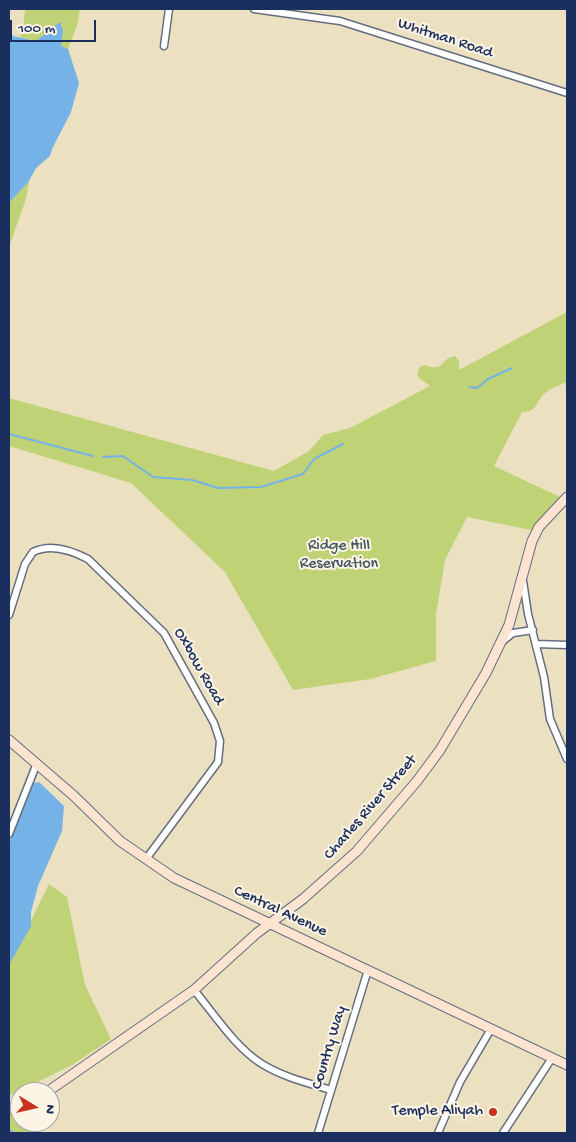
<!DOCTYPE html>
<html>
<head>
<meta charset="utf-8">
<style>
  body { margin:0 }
  #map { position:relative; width:576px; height:1142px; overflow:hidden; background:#ebe1c0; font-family:"Gochi Hand",sans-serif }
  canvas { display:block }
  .frame { position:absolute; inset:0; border:10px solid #1b2f5e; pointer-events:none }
  .north { position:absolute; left:10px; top:1082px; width:50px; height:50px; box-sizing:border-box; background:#fcf5e5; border:1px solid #a2a6af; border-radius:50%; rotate:99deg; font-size:14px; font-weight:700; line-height:20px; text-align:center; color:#1b2f5e }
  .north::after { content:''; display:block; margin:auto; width:18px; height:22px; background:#c8321e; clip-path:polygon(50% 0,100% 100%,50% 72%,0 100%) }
  .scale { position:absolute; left:10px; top:20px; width:86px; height:22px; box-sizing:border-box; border:2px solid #1b2f5e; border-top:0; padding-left:6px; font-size:15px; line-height:18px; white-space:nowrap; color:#1b2f5e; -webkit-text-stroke:4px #fcf5e5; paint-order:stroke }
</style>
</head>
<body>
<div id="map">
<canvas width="576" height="1142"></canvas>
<div class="frame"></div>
<div class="north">N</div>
<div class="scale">100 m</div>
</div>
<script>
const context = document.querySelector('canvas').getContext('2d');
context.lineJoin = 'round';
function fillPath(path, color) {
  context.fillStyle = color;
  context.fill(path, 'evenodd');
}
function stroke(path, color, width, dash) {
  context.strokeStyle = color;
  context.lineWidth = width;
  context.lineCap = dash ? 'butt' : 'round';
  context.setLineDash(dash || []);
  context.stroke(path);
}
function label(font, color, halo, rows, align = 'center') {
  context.font = font + ' "Gochi Hand",sans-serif';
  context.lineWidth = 4;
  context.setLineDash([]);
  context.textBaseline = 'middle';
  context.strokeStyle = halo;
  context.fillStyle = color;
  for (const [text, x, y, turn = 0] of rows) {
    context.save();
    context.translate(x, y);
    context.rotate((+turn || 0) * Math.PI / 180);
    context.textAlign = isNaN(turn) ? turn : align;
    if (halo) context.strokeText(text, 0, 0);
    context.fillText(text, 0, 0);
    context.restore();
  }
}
const green = new Path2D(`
  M25,9H80L78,22L68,49L61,46L63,31L43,35L36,41L20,37L23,30Z
  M29,181L26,199L9,247V203Z
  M567,312V382C560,385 548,389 542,396C535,405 536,412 522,412L494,466L560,497L536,531L467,517L445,560L436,614V661L370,679L293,690L225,572L131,483L9,446V398L274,471L309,451L323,435L350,428L430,386L419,378L417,374L420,367L424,365C445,373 440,358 455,356L459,361V370Z
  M49,884L67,897L85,985L111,1039L72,1065L9,1096V904L29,925Z
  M9,1112L20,1114V1122H29L38,1133H15L9,1128Z`);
const water = new Path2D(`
  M60,22L63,31L61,46L68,49L79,83L71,112L52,149L50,156L36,168L29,181L9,203V30L13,36L36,41Z
  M39,782L64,806L62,831L38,886L31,912V926L9,965V843L33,783Z`);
const stream = new Path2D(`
  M469,387L477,388L488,379L512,368
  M9,434L93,456
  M103,457L123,456L153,477L192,480L218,488L261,487L303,474L314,459L343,444
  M9,1129L13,1133`);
const street = new Path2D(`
  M254,9L340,21L567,93
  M164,46L169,9
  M523,581L528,614L544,677L550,719L567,759
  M9,615L25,564L33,552C51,543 71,550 88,559L164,633L214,723L220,741L218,762L146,859
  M503,641L513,633L533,630
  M536,644L567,645
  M9,834L37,763
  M194,990C215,1015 235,1047 262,1064C283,1077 308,1083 331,1090
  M318,1133L368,970
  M438,1133L460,1082L491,1029
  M503,1133L552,1058`);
const secondary = new Path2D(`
  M9,740L74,796L120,841L174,878L567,1065
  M47,1092L194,990L257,933L303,899L357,851L417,781L440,750L486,673L509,625L532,541L539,527L567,497
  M9,1109L20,1106`);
const markers = [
  [493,1112,5,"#c8321e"]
];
const streetNames = [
  ["Whitman Road",445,39,18],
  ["Oxbow Road",198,667,60],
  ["Charles River Street",371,808,-49],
  ["Central Avenue",280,912,25],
  ["Country Way",330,1048,-73]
];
const parkNames = [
  ["Ridge Hill",339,547],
  ["Reservation",339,565]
];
const poiNames = [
  ["Temple Aliyah",483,1112]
];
fillPath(green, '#bfd275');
fillPath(water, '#75b2e7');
stroke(stream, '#75b2e7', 2);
stroke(street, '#646d80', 9);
stroke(secondary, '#646d80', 11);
stroke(street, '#fff', 6);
stroke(secondary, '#fde4d1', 9);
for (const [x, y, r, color] of markers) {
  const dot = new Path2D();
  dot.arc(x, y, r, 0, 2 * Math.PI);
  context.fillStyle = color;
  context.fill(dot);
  stroke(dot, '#fcf5e5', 2);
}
label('16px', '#1b2f5e', '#fcf5e5', streetNames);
label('16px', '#445864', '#fcf5e5', parkNames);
label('16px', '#1b2f5e', '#fcf5e5', poiNames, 'right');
</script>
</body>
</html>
